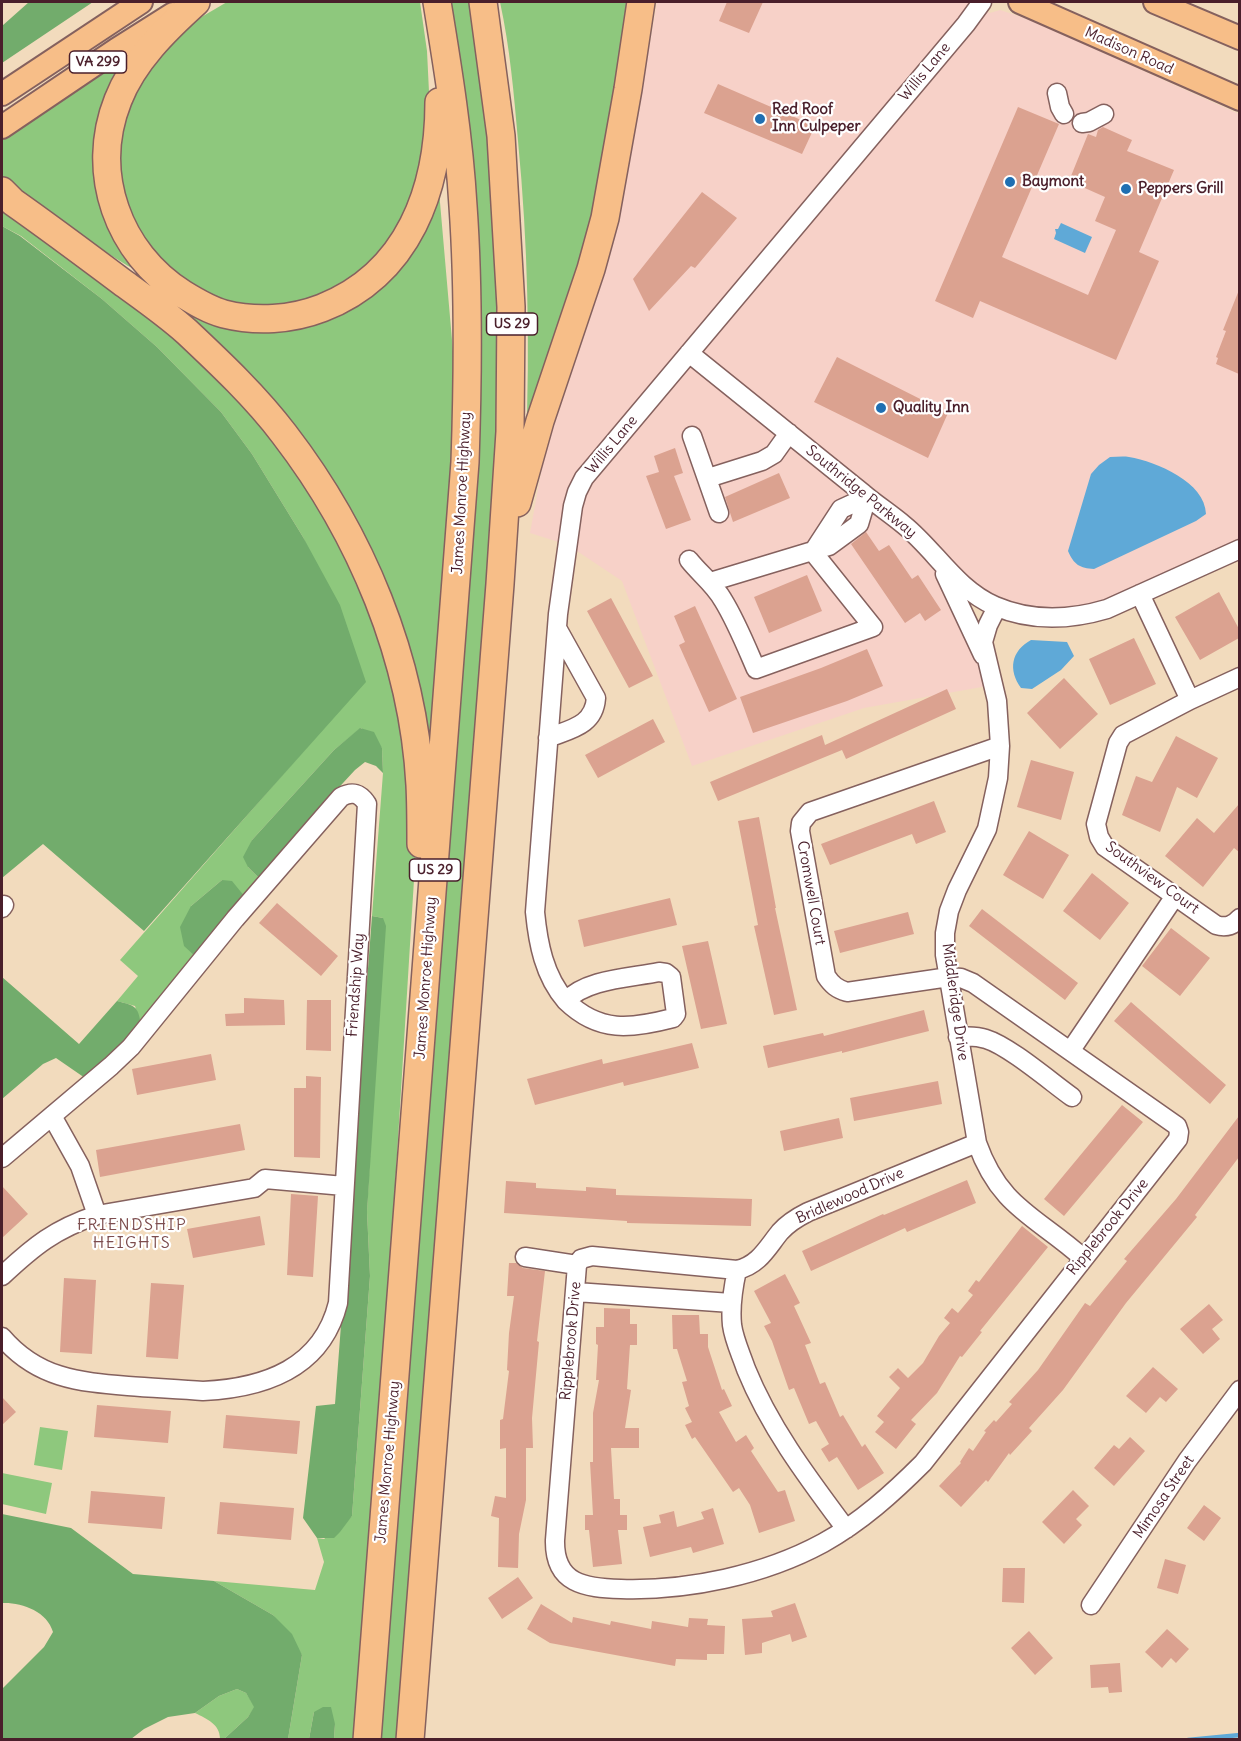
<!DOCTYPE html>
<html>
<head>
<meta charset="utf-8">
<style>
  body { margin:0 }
  #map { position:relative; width:1241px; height:1741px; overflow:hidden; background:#f2dbbd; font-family:Delius,sans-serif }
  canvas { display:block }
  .frame { position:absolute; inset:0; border:3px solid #4a1f2b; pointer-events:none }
</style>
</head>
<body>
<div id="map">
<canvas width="1241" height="1741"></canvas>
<div class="frame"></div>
</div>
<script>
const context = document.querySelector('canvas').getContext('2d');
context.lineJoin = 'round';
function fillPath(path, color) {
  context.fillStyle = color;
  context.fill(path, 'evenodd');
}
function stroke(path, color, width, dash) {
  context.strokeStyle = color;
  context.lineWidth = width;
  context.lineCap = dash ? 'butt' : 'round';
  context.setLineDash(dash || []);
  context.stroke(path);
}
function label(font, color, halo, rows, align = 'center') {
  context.font = font + ' Delius,sans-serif';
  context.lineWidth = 4.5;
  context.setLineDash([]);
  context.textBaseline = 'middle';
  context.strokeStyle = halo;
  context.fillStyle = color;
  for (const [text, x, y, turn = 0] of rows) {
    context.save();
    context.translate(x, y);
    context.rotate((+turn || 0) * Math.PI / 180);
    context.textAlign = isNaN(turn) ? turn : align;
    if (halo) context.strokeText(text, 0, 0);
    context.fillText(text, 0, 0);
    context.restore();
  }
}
const built = new Path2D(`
  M657,2H965L990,13L1000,10L1031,20L1239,114V550L1140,594L1054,618L962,585L993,685L864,708L692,766L622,581L568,545L530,533L547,439L602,277L631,152Z`);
const green = new Path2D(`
  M227,2H420L427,51L429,92V139L424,170L392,249L328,298L247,310L184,285L139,241L115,173L126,100L181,29Z
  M448,2H469L490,139L501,319L494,518L399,1739L376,1740L475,486Z
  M500,2H635L609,166L526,446C530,343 528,244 518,141C514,94 510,48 500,2Z
  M133,50L105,113L141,272L128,266L104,251L78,239L2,183V137Z
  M437,168L454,363L456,400L449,531L429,767L379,583L185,313L348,307Z
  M2,203L200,354L315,489L386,640L418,815L392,1236L356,1739H334L335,1724L314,1712L309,1739H288L302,1655L273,1615L214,1581L315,1590L324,1562L317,1538L324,1539L352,1516L370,1276L367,1212L383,918L372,916L383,773L382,748L361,728L334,750L252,840L248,867L259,878L245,897L222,880L191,906L196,957L141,1025L135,1006L117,1001L138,976L120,960L365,681L303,537L252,454L221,412L157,347L102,299L21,236L2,226Z
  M40,1427L68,1431L62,1470L34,1465Z
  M2,1473L52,1483L46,1514L2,1504Z
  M237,1689L246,1693L255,1707L248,1717L224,1739H220C220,1724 207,1719 195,1713L219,1696Z`);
const forest = new Path2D(`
  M29,2H93L2,63V26Z
  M2,226L20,236L102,299L157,347L221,412L252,454L303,537L340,605L366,682L144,931L43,844L2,878Z
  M360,728L374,732L382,748L383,773L376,766L365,762L355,770L295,835L259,878L248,867L243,857L252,840L334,750Z
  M222,880L232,881L245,897L196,957L184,946L180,927L191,906Z
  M372,916L383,918L386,926L367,1212L370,1276L352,1516L340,1532L334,1538H317L303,1518L316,1406L335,1404Z
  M2,977L79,1044L117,1001C135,1006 138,1005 141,1025L85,1078L56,1058L43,1064L2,1099Z
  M2,1514L71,1528L133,1574L214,1581L273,1615L292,1634L302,1655L288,1739H224L248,1717L254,1707L246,1693L237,1689L219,1696L195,1713L168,1717L144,1729L131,1739H2V1689L44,1647L53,1632C47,1611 21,1602 2,1603Z
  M323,1707H331L335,1724L334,1739H309L314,1712Z`);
const water = new Path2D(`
  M1061,223L1092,237L1085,253L1054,239L1056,233L1055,229H1058Z
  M1110,457C1116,457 1123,456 1129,457C1157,462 1205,482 1206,514L1196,521L1094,569C1080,568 1074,565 1068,551L1091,474L1099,465Z
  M1031,640L1067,642L1074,656L1061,670L1032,689L1021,688C1008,670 1011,651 1031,640Z`);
const stream = new Path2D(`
  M1188,1740L1240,1735`);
const building = new Path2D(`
  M727,2H763L749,33L719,21Z
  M718,84L815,126L802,154L704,113Z
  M1018,107L1059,124L1002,257L1088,295L1116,230L1095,221L1105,197L1069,181L1088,134L1096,137L1098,130L1103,127L1132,140L1127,151L1174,170L1139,252L1159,261L1116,360L980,301L973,318L935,301Z
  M702,192L737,218L695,268L691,266L649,311L633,279Z
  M1239,290V374L1216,364L1218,358L1216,357L1226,331L1223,330Z
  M837,357L948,413L928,458L814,402Z
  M675,448L683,473L674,476L691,520L666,529L646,476L659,472L654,456Z
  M779,473L790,498L733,522L725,497Z
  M866,532L879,551L889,545L912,579L918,575L941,610L925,621L920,613L905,623L851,544Z
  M807,575L822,611L769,633L754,597Z
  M1219,592L1239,629V638L1200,660L1175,617Z
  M611,598L653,676L629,688L587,611Z
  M695,606L737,699L709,712L679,645L685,642L674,616Z
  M1134,638L1156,684L1110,705L1089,659Z
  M867,649L883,686L847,701L753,733L740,697L821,668Z
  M1064,678L1098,714L1060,749L1027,713Z
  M947,689L956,709L846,759L842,750L718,801L710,782L822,735L825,745Z
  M653,719L665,742L598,778L585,755Z
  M1176,736L1218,758L1197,798L1177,787L1160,832L1122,815L1136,776L1152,782Z
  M1031,760L1074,772L1061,820L1017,807Z
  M934,801L946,832L916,844L912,834L830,865L821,844Z
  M1239,804V852L1234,848L1203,887L1165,856L1197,818L1214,833Z
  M759,817L776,908H775L797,1010L774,1015L754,926L758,925L738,821Z
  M1029,831L1069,855L1043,899L1003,875Z
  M1092,873L1129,903L1100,940L1063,911Z
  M670,898L677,925L584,947L578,920Z
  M277,903L338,956L321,976L259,923Z
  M982,909L1078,983L1065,1000L969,926Z
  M908,912L914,934L840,953L834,931Z
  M1171,928L1210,958L1180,996L1142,966Z
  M708,941L727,1024L701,1029L682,946Z
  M244,998L284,1000L285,1025L226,1026L225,1014L244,1013Z
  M307,1000H331V1051L306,1050Z
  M1131,1002L1226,1085L1210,1104L1114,1021Z
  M924,1010L929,1031L842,1053V1051L768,1068L763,1046L823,1033L824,1036Z
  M692,1043L699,1068L624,1086L623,1082L535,1105L527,1079L602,1059L603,1064Z
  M211,1054L216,1080L137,1095L132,1069Z
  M306,1076L321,1077L320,1158L294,1157V1088H306Z
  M938,1081L942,1104L854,1121L850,1098Z
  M1122,1105L1143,1122L1064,1216L1044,1199Z
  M1239,1116V1157L1195,1215L1197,1217L1126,1303L1063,1390L1029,1428L1032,1431L1010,1455L1009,1453L988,1482L986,1480L961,1507L939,1486L961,1463L960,1462L969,1448L973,1451L986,1432L984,1431L994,1420L996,1422L1012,1404L1009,1402L1038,1370L1085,1303L1090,1306L1127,1261L1124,1259L1176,1199Z
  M839,1118L843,1138L784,1151L780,1131Z
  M240,1124L245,1150L100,1177L96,1150Z
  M967,1180L976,1203L907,1232L905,1228L811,1271L802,1251L883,1214L884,1215Z
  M506,1181L536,1183V1188L586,1191V1187L616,1189V1195L752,1199L751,1226L627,1223V1221L504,1213Z
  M2,1186L28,1214L2,1238Z
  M291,1194L318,1196L313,1277L287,1275Z
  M260,1216L265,1245L193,1258L187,1229Z
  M1022,1226L1048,1247L980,1331L982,1332L962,1357L960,1356L937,1393L911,1420L916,1424L896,1449L875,1432L884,1422L877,1416L900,1388L889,1377L898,1368L908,1378L923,1363L939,1336L950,1323L944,1318L952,1308L958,1313L973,1295L968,1291L976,1280L979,1282Z
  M509,1263H516L523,1268L545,1271L537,1341L539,1342L532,1418L533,1448H526V1500L519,1534L518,1568L498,1567L499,1518L491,1516L495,1496L506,1498V1448L500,1449V1420L503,1419L509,1371L507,1370L509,1333L514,1296H507Z
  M785,1274L800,1303L794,1306L811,1343L805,1345L820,1384L825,1382L840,1417L843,1415L862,1447L865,1444L884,1473L858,1490L837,1457L829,1462L821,1449L829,1444L816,1421L809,1424L794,1388L789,1390L772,1341L764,1326L771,1323L754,1291Z
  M64,1278L96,1280L92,1354L60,1352Z
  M151,1283L184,1285L178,1359L146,1357Z
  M1209,1304L1223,1320L1212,1329L1220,1339L1203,1354L1180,1329Z
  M604,1308L630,1309V1324H637V1345H630L627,1389L631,1390L625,1428H639V1448H611L614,1499H620V1515H627V1530H618L622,1564L593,1567L589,1530H585V1515H593L590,1462H593V1413L599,1380H596L598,1345L596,1344V1327H604Z
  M672,1315H699L700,1334H708V1347L722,1390L724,1389L732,1406L719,1412L736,1442L746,1435L754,1448L751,1451L778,1492L785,1490L795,1521L759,1533L750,1505L739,1488L733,1492L695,1437L692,1439L685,1425L692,1422L685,1408L689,1406L682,1382L687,1381L677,1349H673Z
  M1153,1367L1178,1389L1166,1402L1160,1397L1146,1413L1126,1396Z
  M2,1397L16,1412L2,1425Z
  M97,1405L171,1411L168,1443L94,1437Z
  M226,1415L300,1421L297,1454L223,1448Z
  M1130,1437L1145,1451L1114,1486L1094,1468L1114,1445L1119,1449Z
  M1073,1490L1089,1506L1076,1519L1082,1525L1064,1544L1042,1522Z
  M91,1491L165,1497L162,1529L88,1523Z
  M220,1502L294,1508L291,1540L217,1534Z
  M1204,1505L1221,1518L1204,1541L1187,1528Z
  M713,1508L724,1544L693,1553L691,1547L650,1557L643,1527L661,1523L659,1515L674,1511L677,1527L704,1519L701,1512Z
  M1165,1559L1186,1565L1178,1594L1157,1588Z
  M1003,1568H1025L1024,1603L1002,1602Z
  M518,1577L533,1598L502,1619L488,1598Z
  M795,1603L807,1637L792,1642L790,1634L762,1643V1653L745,1655L742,1619L773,1617L771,1611Z
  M541,1604L572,1623L573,1617L610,1625L611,1621L651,1629L652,1621L688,1627L689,1618L708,1619L707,1625L725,1626L724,1654H707V1660L676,1659L675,1666L550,1643L527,1629Z
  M1167,1629L1189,1649L1176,1663L1171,1658L1162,1668L1145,1652Z
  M1029,1631L1053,1658L1035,1675L1011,1648Z
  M1120,1663L1122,1692L1109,1693L1108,1687L1091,1688L1090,1665Z`);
const minor = new Path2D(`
  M1057,93L1060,107L1064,114
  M1082,123L1089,122L1104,114
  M689,353C748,400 806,447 864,494C877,505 891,514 904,525C936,551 956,589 995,606C1032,622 1070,620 1107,609L1240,549
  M692,436L719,513
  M708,478L762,461L774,454L789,433
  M813,552L841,509L867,497
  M689,560C700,574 714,584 723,600C736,621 746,646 756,669L873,627L813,552
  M945,574L983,655
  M710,582L829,546L859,524L867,497
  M1140,594L1190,700
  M997,607L988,625L983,642L997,701L1000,746L998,778L987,829L957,890L949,911L945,933V955L977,1143C1000,1208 1036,1216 1083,1258
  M1240,677L1190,700L1123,735L1118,743L1096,824L1099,837L1105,847L1216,925C1226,928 1233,926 1240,918
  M548,738C570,729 594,726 596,698L557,628
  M2,908L4,905
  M659,972L666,973L671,977L676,1014L673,1018C631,1029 599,1033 566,1001C586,979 630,978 659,972Z
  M566,1001C544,976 538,943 535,912L558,614L573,506L577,492L584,478L966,24L982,2
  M958,1037C968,1036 977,1036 986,1039C1009,1046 1051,1082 1072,1097
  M1071,1050L1175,896
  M52,1116L80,1166L97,1215
  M977,1143L808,1212C798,1217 788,1223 780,1232C767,1248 759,1265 737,1270L592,1256L581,1259L577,1265L555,1540C554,1584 585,1588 621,1589C688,1591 764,1575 823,1543C861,1522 893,1493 923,1463L1178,1139L1179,1132L1177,1126L973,983L961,978L949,977L847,992C837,989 832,985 826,976L800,831L801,823L810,812L1000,746
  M2,1158L111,1066L131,1047L235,919L341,797C352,791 360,793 367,804L338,1303C322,1368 265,1388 203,1391C178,1389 153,1388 128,1386C78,1382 37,1378 2,1337
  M525,1257L577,1265
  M737,1270C733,1288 730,1305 732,1325C734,1340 741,1354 746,1369C770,1428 808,1478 846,1529
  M2,1276C34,1246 55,1229 97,1215L254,1188L265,1179L344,1186
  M576,1292L731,1303
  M1091,1605L1187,1461L1240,1390`);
const major = new Path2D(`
  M1020,2L1240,99
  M1155,2L1240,38
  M2,94L141,2
  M2,127L116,50L173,14`);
const highway = new Path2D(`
  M196,2C166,29 133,61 118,100C89,173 118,253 183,294C196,302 209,310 224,314C256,322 291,320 322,308C409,274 439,189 439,102
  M2,191L13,202C50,228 86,255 122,282C144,298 167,314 187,332C221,364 256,397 284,434C361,534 413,658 420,785C421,804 421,824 421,844
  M517,503L540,421L591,269L605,218L628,89L641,2
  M367,1740L465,462C468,376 469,291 463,206C459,137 448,69 437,2
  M410,1740L500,584L510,432L511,307L501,136L483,2`);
const markers = [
  [760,119,6,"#1f6fb2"],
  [1010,182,6,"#1f6fb2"],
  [1126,189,6,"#1f6fb2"],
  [881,408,6,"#1f6fb2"]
];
const shields = [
  [98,62,57],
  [512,324,51],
  [435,870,51]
];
const shieldNames = [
  ["VA 299",98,62],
  ["US 29",512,324],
  ["US 29",435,870]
];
const streetNames = [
  ["Madison Road",1129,51,24],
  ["Willis Lane",925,72,-50],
  ["Willis Lane",612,445,-50],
  ["Southridge Parkway",861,492,39],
  ["James Monroe Highway",462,493,-87],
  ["Southview Court",1152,878,36],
  ["Cromwell Court",811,893,80],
  ["James Monroe Highway",426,978,-86],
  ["Friendship Way",356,985,-86],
  ["Middleridge Drive",955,1002,82],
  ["Bridlewood Drive",850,1196,-24],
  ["Ripplebrook Drive",1108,1227,-51],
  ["Ripplebrook Drive",571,1341,-85],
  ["James Monroe Highway",388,1462,-85],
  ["Mimosa Street",1164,1497,-56]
];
const poiNames = [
  ["Red Roof",772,110],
  ["Inn Culpeper",772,127],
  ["Baymont",1022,182],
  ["Peppers Grill",1138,189],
  ["Quality Inn",893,408]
];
const neighbourhoodNames = [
  ["FRIENDSHIP",132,1225],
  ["HEIGHTS",132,1243]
];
fillPath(built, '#f7d1c8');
fillPath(green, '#8ec87d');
fillPath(forest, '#72ac6c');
fillPath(water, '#5fa9d7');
stroke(stream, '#5fa9d7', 4.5);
fillPath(building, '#dba290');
stroke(minor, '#85615e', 21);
stroke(major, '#85615e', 26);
stroke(highway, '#85615e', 30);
stroke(minor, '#fff', 18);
stroke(major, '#f7be88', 22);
stroke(highway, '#f7be88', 27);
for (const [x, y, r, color] of markers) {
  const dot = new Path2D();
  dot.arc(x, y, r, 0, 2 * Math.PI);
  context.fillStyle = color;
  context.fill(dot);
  stroke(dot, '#fff', 2);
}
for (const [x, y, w] of shields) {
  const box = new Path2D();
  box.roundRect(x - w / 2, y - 11, w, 22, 4.5);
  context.fillStyle = '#fff';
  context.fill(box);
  stroke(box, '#4a1f2b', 1.5);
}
label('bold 14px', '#4a1f2b', null, shieldNames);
label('15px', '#4a1f2b', '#fff', streetNames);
label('bold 15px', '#4a1f2b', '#fff', poiNames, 'left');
context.letterSpacing = '1.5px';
label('16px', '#7d4d4e', '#fff', neighbourhoodNames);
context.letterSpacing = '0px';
</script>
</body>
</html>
